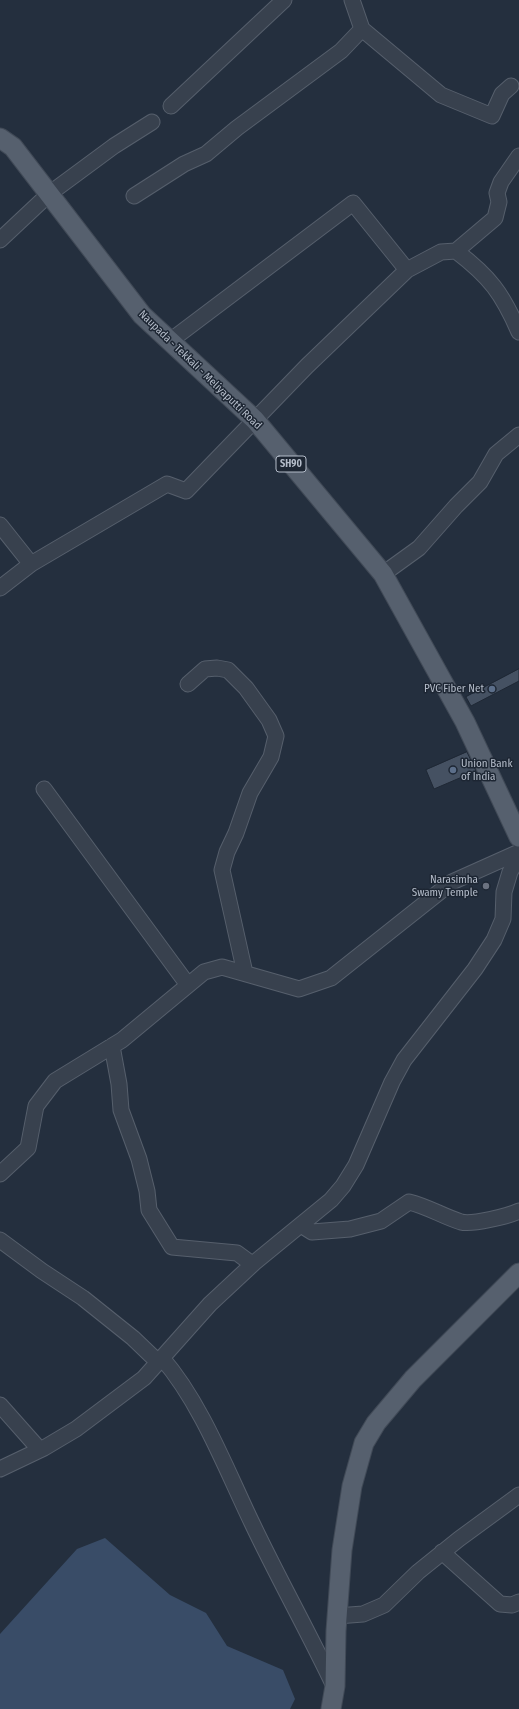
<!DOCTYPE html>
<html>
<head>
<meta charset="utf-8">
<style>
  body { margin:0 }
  canvas { display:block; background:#242f3e }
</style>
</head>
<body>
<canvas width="519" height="1709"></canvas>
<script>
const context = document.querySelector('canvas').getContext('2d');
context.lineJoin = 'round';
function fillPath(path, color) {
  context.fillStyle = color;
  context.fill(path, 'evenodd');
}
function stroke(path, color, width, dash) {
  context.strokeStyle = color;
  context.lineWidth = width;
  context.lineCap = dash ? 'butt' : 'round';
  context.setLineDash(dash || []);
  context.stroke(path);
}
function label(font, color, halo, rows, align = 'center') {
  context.font = font + ' "Fira Sans Condensed",sans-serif';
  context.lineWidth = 3;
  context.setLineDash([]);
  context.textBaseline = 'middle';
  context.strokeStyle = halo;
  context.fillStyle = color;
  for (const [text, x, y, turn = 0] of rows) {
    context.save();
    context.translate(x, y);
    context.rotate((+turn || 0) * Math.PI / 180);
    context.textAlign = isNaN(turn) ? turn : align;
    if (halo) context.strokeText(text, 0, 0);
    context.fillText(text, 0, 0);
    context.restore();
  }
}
const water = new Path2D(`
  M105,1538L170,1595L206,1613L227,1646L283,1670L295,1699L290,1709H0V1634L77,1549Z`);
const building = new Path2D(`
  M519,669V681L471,706L466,697Z
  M467,752L476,771L434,789L426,770Z`);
const minor = new Path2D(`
  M352,0L362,29
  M171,106L284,0
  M134,196L184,164L206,154L237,128L341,51L362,29L441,95L492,116L502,94L511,86
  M0,240L49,194L114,146L152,122
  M456,251L495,218L499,202L497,193L501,182L519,156
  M170,341L353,203L407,270
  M0,525L31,564
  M383,574L419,548L456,506L480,482L496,454L519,435
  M0,588L31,564L167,484L186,491L307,366L407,270L441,252L456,251C490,277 502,293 519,332
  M188,684L205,669L217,668L228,670L246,688L269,720L276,736L271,757L250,793L236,833L227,852L222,870L245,973
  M44,789L188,985
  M112,1046L119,1084L121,1110L139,1159L147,1191L149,1210L172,1247L237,1253L252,1264
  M0,1174L28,1148L36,1106L55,1081L122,1040L204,972L222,967L299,989L331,978L452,882L519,852
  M301,1225L312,1232L350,1229L381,1221L409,1202C429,1207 442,1216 461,1222C472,1225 508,1216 519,1211
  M0,1240L42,1271L83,1298L133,1338L158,1362
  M162,1358C201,1403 226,1469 252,1523C278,1578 308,1631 334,1686
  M0,1405L40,1450
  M0,1469L44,1448L76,1429L144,1378L210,1304L254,1263L331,1200L343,1186L356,1165L392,1082L404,1060L475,969L494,940L503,919L504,892L510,872L519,857
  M442,1552L500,1604L512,1605L519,1602
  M337,1616L363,1614L384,1605L418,1572L459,1539L519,1495`);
const major = new Path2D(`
  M0,138L13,147L142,315L255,420L383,574L465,722L519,837
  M331,1709L335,1686L336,1631L342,1550L352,1486L364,1443L376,1423L413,1379L519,1273`);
const markers = [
  [492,689,4,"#5c6f8a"],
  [453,770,4,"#5c6f8a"],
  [486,886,4,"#6b7280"]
];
const shields = [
  [291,464,30]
];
const shieldNames = [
  ["SH90",291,464]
];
const streetNames = [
  ["Naupada - Tekkali - Meliyaputti Road",200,370,44]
];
const poiNames = [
  ["PVC Fiber Net",484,689],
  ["Union Bank",461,764,"left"],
  ["of India",461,777,"left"],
  ["Narasimha",478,880],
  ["Swamy Temple",478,893]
];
fillPath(water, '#394c67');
fillPath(building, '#455162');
stroke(building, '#1f2835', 1);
stroke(minor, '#565f6c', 17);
stroke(major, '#414a57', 21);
stroke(minor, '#38414e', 15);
stroke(major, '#56606e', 19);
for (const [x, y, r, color] of markers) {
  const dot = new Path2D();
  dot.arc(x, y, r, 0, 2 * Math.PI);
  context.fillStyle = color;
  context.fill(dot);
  stroke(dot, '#1d2633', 1.5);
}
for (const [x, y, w] of shields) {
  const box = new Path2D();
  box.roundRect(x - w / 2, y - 8, w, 16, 3);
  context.fillStyle = '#1d2633';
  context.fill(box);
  stroke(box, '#b4bcc9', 1);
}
label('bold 10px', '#b4bcc9', null, shieldNames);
label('11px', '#b4bcc9', '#1d2633', streetNames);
label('11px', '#b4bcc9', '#1d2633', poiNames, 'right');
</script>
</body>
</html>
